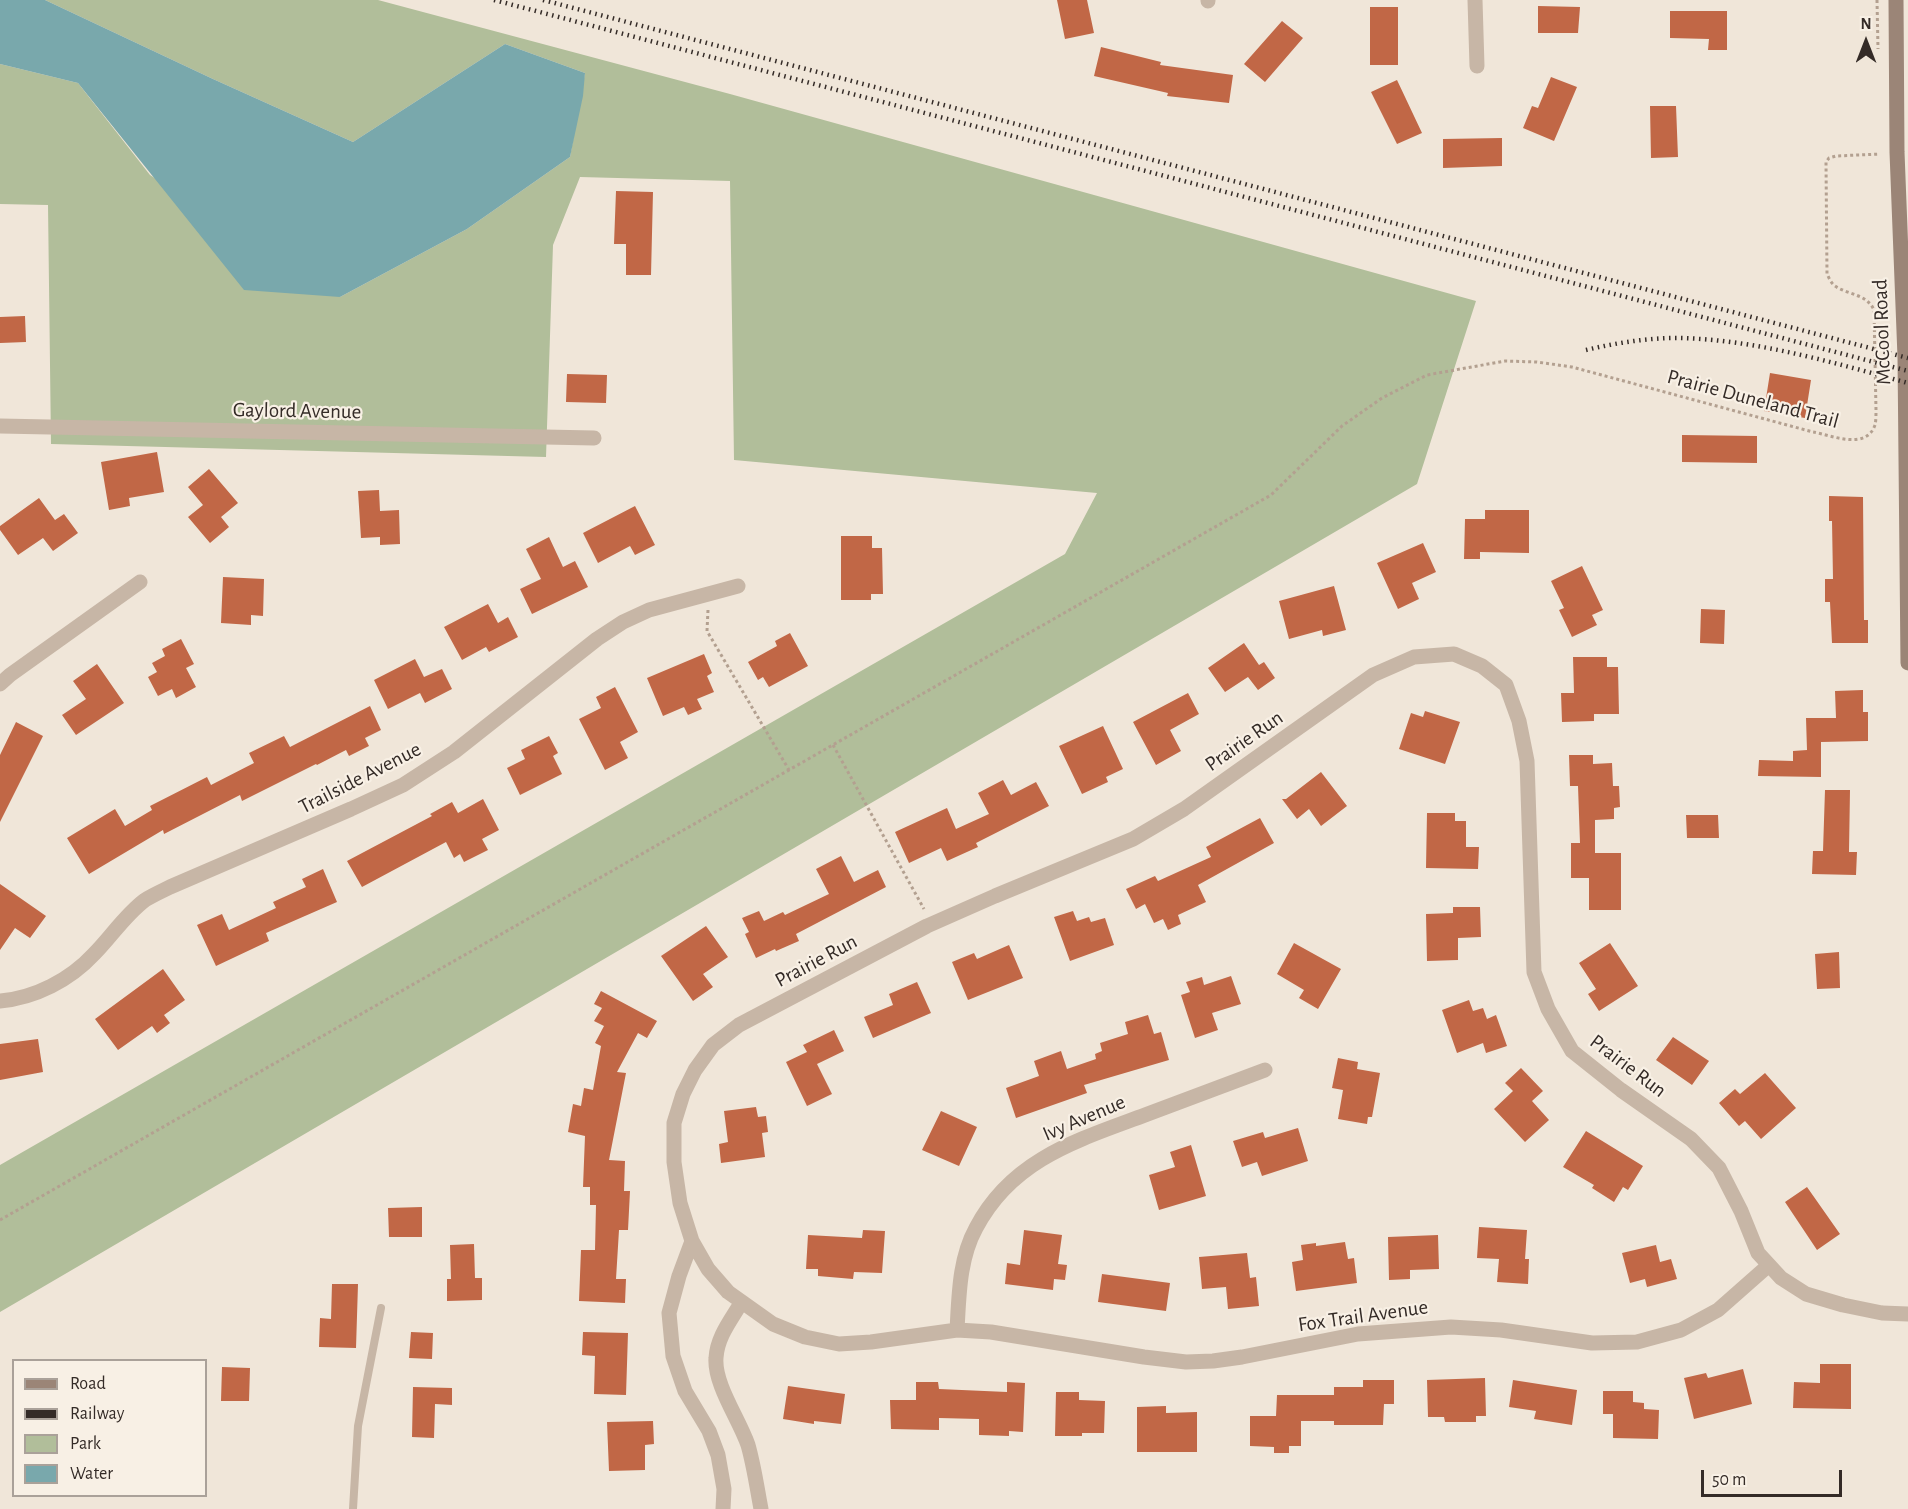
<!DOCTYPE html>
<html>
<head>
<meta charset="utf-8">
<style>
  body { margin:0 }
  #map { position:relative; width:1908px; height:1509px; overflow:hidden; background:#f0e6d9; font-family:"Alegreya Sans",sans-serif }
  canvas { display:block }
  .legend { position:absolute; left:12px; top:1359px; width:195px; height:138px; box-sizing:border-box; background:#f8f0e5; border:2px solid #aaa199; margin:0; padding:8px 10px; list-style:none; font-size:18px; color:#342b27 }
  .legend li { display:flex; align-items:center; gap:12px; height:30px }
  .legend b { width:30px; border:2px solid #aaa199 }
  .north { position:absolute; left:1836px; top:12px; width:60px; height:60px; -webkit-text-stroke:4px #f8f0e5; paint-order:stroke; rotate:0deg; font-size:16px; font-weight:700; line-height:24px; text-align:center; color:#342b27 }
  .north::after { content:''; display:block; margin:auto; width:21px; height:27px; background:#342b27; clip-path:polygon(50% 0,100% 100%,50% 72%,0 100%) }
  .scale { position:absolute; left:1701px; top:1470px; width:141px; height:27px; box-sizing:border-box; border:3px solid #342b27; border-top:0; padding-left:8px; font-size:18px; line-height:21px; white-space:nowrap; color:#342b27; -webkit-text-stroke:4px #f8f0e5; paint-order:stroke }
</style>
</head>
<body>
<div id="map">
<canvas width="1908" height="1509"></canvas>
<ul class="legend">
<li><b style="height:8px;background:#9b8577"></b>Road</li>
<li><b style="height:8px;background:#342b27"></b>Railway</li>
<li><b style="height:16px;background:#b1be9a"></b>Park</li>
<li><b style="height:16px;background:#79a8ac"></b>Water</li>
</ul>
<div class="north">N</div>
<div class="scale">50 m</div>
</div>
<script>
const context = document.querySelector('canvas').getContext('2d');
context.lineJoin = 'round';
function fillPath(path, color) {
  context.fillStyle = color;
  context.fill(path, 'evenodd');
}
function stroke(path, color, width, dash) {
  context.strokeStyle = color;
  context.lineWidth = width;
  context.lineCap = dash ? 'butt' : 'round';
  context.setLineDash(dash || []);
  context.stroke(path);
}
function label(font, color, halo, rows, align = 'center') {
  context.font = font + ' "Alegreya Sans",sans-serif';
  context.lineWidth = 4.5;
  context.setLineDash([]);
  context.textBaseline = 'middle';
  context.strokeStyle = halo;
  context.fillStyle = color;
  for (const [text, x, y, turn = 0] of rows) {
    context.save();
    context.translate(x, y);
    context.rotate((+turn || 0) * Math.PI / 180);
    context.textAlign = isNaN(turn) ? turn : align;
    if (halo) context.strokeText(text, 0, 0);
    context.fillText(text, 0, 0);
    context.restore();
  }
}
const green = new Path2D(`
  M45,0H378L730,94L1476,301L1417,484L0,1312V1165L1065,554L1097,493L734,460L730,181L580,177L553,245L546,457L51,444L48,205L0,204V64L78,83L150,175L340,297L467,229L570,157L585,73L505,44L353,142L213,79Z`);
const water = new Path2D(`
  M0,0H45L213,79L353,142L505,44L585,73L583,96L570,157L467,229L340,297L244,290L78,83L0,64Z`);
const building = new Path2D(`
  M1057,0H1087L1094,33L1065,39Z
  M1538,6L1580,7L1578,33H1538Z
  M1370,7H1398V65H1370Z
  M1670,11H1727V50H1708L1709,39L1670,38Z
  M1282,21L1303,38L1265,82L1244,64Z
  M1101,47L1161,62L1160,65L1233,75L1229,103L1167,96L1168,93L1094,76Z
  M1551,77L1577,87L1554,141L1523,128L1532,106L1538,108Z
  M1397,80L1422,133L1397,144L1371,92Z
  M1650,106H1676L1678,157L1651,158Z
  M1502,138V166L1443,168V139Z
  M616,191L653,192L651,275H626V244H614Z
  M25,316L26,342L0,343V317Z
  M1770,373L1811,380L1805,418L1764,411Z
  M567,374L607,375L606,403L566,402Z
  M1682,435L1757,436V463L1682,462Z
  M157,452L164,492L129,498L130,506L109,510L101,462Z
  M209,469L238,503L221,517L229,527L210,543L188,517L203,505L188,487Z
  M379,490L380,511L399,510L400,544L380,545V537L361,538L358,491Z
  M1829,496L1863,497L1864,620H1868V643H1832L1830,602H1825V579H1833L1832,521H1829Z
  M39,498L55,520L64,514L78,533L53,551L43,538L18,555L0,530V526Z
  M635,506L655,545L635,555L630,546L598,563L583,533Z
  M1485,510H1529V553L1480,552V559H1464L1465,519H1485Z
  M841,536H872V548H882L883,594H871V600H841Z
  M549,537L563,567L575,561L588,587L532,614L520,589L541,579L526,549Z
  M1423,543L1436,572L1412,583L1419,599L1398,609L1377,563Z
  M1582,566L1603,610L1592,615L1597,625L1572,637L1559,610L1564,608L1551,581Z
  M223,577L264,579L263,616L251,615V625L221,623Z
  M1334,586L1346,630L1323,636L1322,630L1289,639L1279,601Z
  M488,604L498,623L508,617L518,637L489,652L486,647L462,660L444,627Z
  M1701,609L1725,610L1724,644L1700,643Z
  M790,633L808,666L769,687L763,677L758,680L748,662L777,646L775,641Z
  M181,639L194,664L186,668L196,687L176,698L172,689L158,696L148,677L157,672L152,663L165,656L162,649Z
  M1244,643L1259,665L1264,662L1275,678L1258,690L1248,677L1225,692L1208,668Z
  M704,654L712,673L707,676L714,692L697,699L702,709L688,715L684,707L663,716L647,678Z
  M1573,657H1607V667H1618L1619,714H1594V721L1562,722L1561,693H1574Z
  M415,659L424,677L442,669L452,689L425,703L420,693L388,709L374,680Z
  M97,664L124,703L76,735L62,715L86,699L73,681Z
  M615,687L638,732L620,742L628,758L605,770L579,719L601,708L596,697Z
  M1863,690V712H1868V741L1821,742V777L1758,776L1759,760L1793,761V751L1807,750L1806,718H1836L1835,691Z
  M1188,693L1199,714L1170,730L1181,751L1156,765L1133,722Z
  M370,706L381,730L365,738L369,746L349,756L346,750L317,765L316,764L242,801L240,795L164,834L163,830L89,874L67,838L115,809L125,826L152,810L150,806L207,777L211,785L254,763L249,753L284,736L290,747Z
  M1425,711L1460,722L1445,764L1399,749L1411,713L1423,717Z
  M16,722L43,736L0,822V755Z
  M1103,726L1123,769L1106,777L1108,782L1082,794L1059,746Z
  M549,736L558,753L553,756L562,774L520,795L507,768L525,759L521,750Z
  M1569,755H1593V764L1612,763L1613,786H1619L1620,807L1614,808V819L1595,820V853H1621V910H1589V878H1571V843H1580L1578,786H1570Z
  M1321,772L1347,806L1321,826L1309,809L1297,819L1282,799H1286Z
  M1003,780L1011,795L1036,782L1049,806L976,843L978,847L947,861L941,848L909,863L895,832L947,808L956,829L989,814L978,793Z
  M1825,790H1850L1849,852H1857L1856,875L1812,874L1813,851H1823Z
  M483,799L499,830L482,839L488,850L464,862L460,854L454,858L446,842L362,887L347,861L432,816L430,814L452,802L458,813Z
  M1427,813H1455V821H1466V847H1479L1478,869L1426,868Z
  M1686,815H1718L1719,838H1687Z
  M1260,818L1274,843L1198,885L1206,902L1178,915L1181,924L1168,930L1163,919L1154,923L1145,904L1136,909L1126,889L1155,876L1158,881L1211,857L1206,847Z
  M841,856L854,882L878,870L886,887L796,934L799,941L776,951L775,949L756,958L745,934L749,932L742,918L759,911L764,921L783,912L785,915L829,894L816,869Z
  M323,869L337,902L266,933L269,941L216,966L197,925L222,914L229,930L276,908L273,902L306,887L302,879Z
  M0,884L46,916L30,938L15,928L0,950Z
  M1453,907H1480L1481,937L1458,938V960L1427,961L1426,914L1453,913Z
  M1073,911L1077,921L1089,917L1091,922L1105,918L1114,945L1070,961L1054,917Z
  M706,926L728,957L703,974L713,987L693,1001L661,956Z
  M1294,943L1341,969L1318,1009L1299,998L1304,990L1277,974Z
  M1610,943L1638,986L1599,1011L1588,994L1596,989L1579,963Z
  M1009,945L1023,978L968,1000L952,962L974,953L977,959Z
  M1839,952L1840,988L1817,989L1815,954Z
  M163,969L185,1000L164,1015L170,1023L157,1033L152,1026L118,1050L95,1019Z
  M1231,976L1241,1004L1212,1013L1218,1030L1195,1038L1181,995L1190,992L1186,982L1202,977L1204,985Z
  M917,982L931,1013L873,1038L864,1017L893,1005L889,994Z
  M601,991L657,1021L647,1038L638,1033L617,1072L626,1073L609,1160L625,1161L624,1191H630L628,1230H619L616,1279H626L625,1303L579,1301L581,1250H595L596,1205H590V1187H583L585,1136L568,1132L573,1104L581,1106L584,1088L593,1090L601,1046L595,1043L604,1026L594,1021L602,1008L594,1004Z
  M1469,1000L1473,1011L1483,1008L1487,1019L1496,1015L1507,1046L1486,1053L1483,1043L1457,1053L1442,1010Z
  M1148,1015L1154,1034L1161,1032L1169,1060L1084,1085L1087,1093L1016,1118L1006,1088L1039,1076L1034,1061L1061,1051L1067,1069L1096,1059L1095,1054L1102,1051L1100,1043L1128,1034L1125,1022Z
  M834,1030L844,1051L817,1064L832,1094L807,1106L786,1062L807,1052L803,1045Z
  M1673,1037L1709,1061L1692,1085L1656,1060Z
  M38,1039L43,1072L0,1080V1044Z
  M1338,1058L1358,1062L1357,1069L1380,1073L1372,1117H1368L1367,1124L1338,1119L1343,1090L1332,1088Z
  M1521,1068L1543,1091L1532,1101L1549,1120L1525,1142L1494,1109L1513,1091L1505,1083Z
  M1765,1073L1796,1108L1761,1139L1745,1121L1739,1126L1719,1103L1735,1089L1740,1094Z
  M756,1107L758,1117L766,1116L768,1132L762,1133L765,1157L721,1163L719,1144L728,1142L724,1111Z
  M941,1111L977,1127L959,1166L922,1150Z
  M1298,1128L1308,1161L1262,1176L1257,1162L1242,1167L1233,1141L1263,1132L1265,1138Z
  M1586,1131L1643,1166L1628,1190L1623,1187L1614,1202L1592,1188L1594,1185L1563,1167Z
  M1191,1145L1206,1196L1159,1210L1149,1175L1175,1167L1170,1152Z
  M1807,1187L1840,1234L1817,1250L1785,1202Z
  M422,1207V1237H389L388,1208Z
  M1479,1227L1527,1230L1525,1259H1529L1528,1284L1497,1282L1499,1259L1477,1258Z
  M863,1230L885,1231L882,1273L854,1272L853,1279L818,1276V1269H806L808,1235L862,1238Z
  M1024,1230L1062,1235L1058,1264L1067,1265L1065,1280L1054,1279L1053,1290L1005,1284L1007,1263L1020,1265Z
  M1438,1235L1439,1269L1410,1270V1279L1389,1280L1388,1237Z
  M1345,1242L1348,1259L1354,1258L1357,1283L1296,1291L1292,1262L1303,1260L1301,1245L1316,1243V1246Z
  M474,1244L475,1278H482V1300L447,1301V1279H451L450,1245Z
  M1656,1245L1660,1262L1671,1259L1677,1279L1647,1287L1645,1279L1630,1283L1622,1253Z
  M1247,1253L1250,1278L1256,1277L1259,1306L1228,1309L1226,1287L1202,1289L1199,1257Z
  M1102,1274L1170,1283L1166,1311L1098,1302Z
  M332,1284H358L356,1348L319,1347L320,1318L331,1319Z
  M411,1332L433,1333L432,1359L409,1358Z
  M583,1332L628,1333L626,1395L594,1394L595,1356L582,1355Z
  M1820,1364H1851V1409L1793,1408L1794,1382L1820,1383Z
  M222,1367L250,1368L249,1401H221Z
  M1743,1369L1752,1404L1694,1419L1684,1378L1706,1373L1708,1378Z
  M1485,1378L1486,1416H1476V1422H1445L1444,1417H1428L1427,1380Z
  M1363,1380H1394V1404H1384L1383,1425H1334V1421H1301V1446H1289V1453H1274V1447L1250,1446V1416H1276L1277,1395H1334V1387H1363Z
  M1513,1380L1577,1390L1572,1425L1534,1419L1536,1411L1509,1407Z
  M916,1382H938L939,1389L1007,1392V1382L1025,1383L1023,1432L1009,1431V1436L979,1435V1419L939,1418V1430L891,1429L890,1400H916Z
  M788,1386L845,1394L841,1424L814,1421V1424L783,1419Z
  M413,1387L452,1388V1405L435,1404L434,1438L412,1437Z
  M1603,1391H1633V1402L1644,1403V1409L1659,1410L1658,1439L1613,1438V1414H1603Z
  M1056,1392H1079V1400L1105,1401L1104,1433H1082V1436H1055Z
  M1166,1406V1413L1197,1412V1452H1137V1407Z
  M653,1421L654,1444L645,1445V1470L609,1471L607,1422Z`);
const path = new Path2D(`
  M1877,0L1878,49
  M708,610L707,631L789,770
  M833,745L924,909
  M0,1220L1271,495L1342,426L1382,398L1427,375L1505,361L1537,362L1572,367L1813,432C1831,435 1866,451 1875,425C1876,421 1876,415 1876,410L1874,310C1867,294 1848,295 1835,286C1831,283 1829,278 1827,274L1826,162L1829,158L1836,156L1880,154`);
const lane = new Path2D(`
  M353,1509L358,1426L381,1308`);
const street = new Path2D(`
  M1475,0L1477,66
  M1208,1V0
  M0,426L594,438
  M0,684L10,675L140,582
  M0,1001C35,998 70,980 94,954C111,937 125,915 145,900C153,895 162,891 170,887L351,809L403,785L454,752L597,639L623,622L649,610L738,586
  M692,1241L679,1276L669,1313L673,1356L685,1391L709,1431L718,1455L724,1489L723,1509
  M1769,1265L1718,1310L1681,1330L1637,1342L1592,1343L1501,1330L1451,1327L1358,1334L1242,1357L1213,1361L1186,1362L1144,1357L991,1332L957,1330L871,1342L839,1344L805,1337L773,1324L728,1292L708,1269L692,1241L680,1203L674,1162V1123L683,1094L695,1070L713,1045L739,1025L927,926L995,896L1133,839L1184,809L1373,675L1414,657L1454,654L1482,666L1506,685L1519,721L1527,761L1534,972L1548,1009L1572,1051L1621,1090L1691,1139L1719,1168L1741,1211L1758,1253L1781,1278L1806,1294L1843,1305L1882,1313L1908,1314
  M741,1303C731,1320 717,1337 716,1358C714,1384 739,1419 748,1445C754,1466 757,1488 761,1509
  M957,1330C959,1296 959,1259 976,1228C1012,1159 1078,1140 1145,1115C1185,1100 1225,1085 1265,1070`);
const secondary = new Path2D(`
  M1896,0L1897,152L1905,357L1908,663`);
const rail = new Path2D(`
  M494,0L1908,371
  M543,0L1908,358
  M1586,350C1616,343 1646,338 1677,338C1754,339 1835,363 1908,383`);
const streetNames = [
  ["McCool Road",1882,332,-92],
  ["Prairie Duneland Trail",1753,399,15],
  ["Gaylord Avenue",297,411,1],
  ["Prairie Run",1244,741,-35],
  ["Trailside Avenue",360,778,-27],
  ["Prairie Run",816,961,-28],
  ["Prairie Run",1628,1066,37],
  ["Ivy Avenue",1084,1118,-23],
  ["Fox Trail Avenue",1363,1316,-8]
];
fillPath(green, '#b1be9a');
fillPath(water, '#79a8ac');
fillPath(building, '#c16746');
stroke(path, '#b3a090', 3, [3, 3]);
stroke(lane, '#c7b6a6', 8);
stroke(street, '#c7b6a6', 15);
stroke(secondary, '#9b8577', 15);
stroke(rail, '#342b27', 4.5, [1.5, 4.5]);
label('21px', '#342b27', '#f8f0e5', streetNames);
</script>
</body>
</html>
